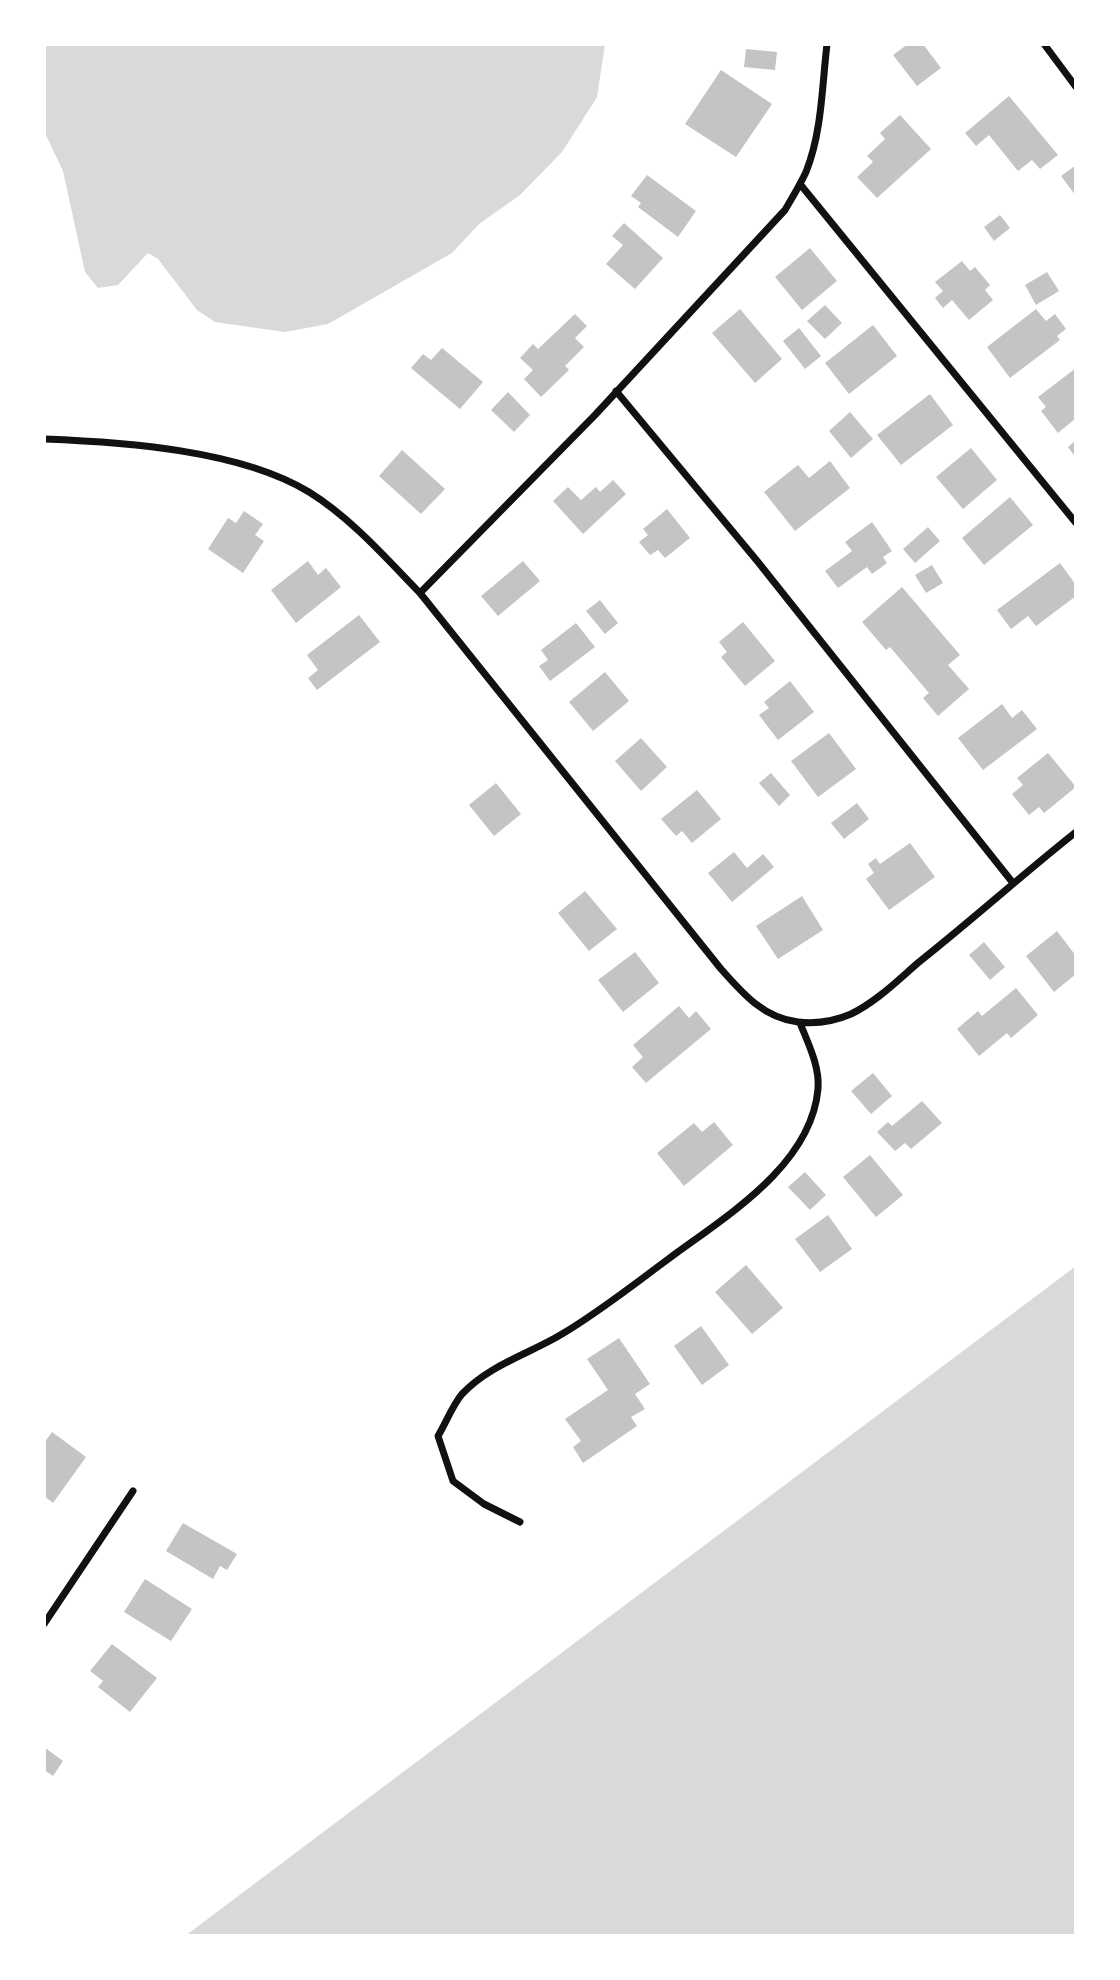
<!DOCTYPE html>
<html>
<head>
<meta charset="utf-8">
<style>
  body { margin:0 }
  #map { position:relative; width:1120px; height:1980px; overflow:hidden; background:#fff; font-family:Lora,serif }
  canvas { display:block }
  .frame { position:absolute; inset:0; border:46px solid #fff; pointer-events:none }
</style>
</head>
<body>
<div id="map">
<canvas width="1120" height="1980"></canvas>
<div class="frame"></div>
</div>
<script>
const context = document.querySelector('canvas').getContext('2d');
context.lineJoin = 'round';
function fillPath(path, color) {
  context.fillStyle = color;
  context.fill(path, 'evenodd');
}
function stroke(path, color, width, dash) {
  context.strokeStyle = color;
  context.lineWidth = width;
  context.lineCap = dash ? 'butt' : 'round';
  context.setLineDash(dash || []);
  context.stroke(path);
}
const water = new Path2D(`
  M49,44H605L597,97L562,152L520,195L479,224L452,253L328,324L285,332L215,322L197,310L158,259L148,253L118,285L98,288L85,272L63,171L44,131V49Z
  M1076,1266V1936H185Z`);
const building = new Path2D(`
  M908,44H923L941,68L917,86L893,55Z
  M746,49L777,52L775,70L744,67Z
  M721,70L772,104L736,157L685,124Z
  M1009,96L1058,155L1040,169L1032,160L1018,171L989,135L976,146L965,133Z
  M900,115L931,149L877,198L857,177L873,162L867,156L885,139L880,133Z
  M1076,165V196L1061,176Z
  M647,175L696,211L678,237L638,207L641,203L631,196Z
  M1000,215L1010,228L994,241L984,227Z
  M624,223L663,258L635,289L606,264L623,245L612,236Z
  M810,248L837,281L802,310L775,277Z
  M962,261L970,271L975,267L990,285L985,290L993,300L969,320L952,300L943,308L935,298L943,291L935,282Z
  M1047,272L1059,291L1036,305L1025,285Z
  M825,305L842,323L825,339L807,321Z
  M740,309L782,359L755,383L712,333Z
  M1036,309L1046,321L1055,314L1066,329L1057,336L1060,340L1010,378L987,347Z
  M575,314L587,326L575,338L584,347L565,366L569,370L541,397L524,379L533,370L520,358L533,344L538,349Z
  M873,325L897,356L849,394L825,363Z
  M799,328L821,356L805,369L783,341Z
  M442,348L483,382L460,409L411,368L423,354L431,360Z
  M1076,368V418L1058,433L1041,411L1046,407L1038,397Z
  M508,392L530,415L514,432L491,410Z
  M930,394L953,425L901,465L877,435Z
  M850,412L873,439L851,458L829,431Z
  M1076,440V458L1068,447Z
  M971,448L997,480L963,509L936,477Z
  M402,450L445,489L421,514L379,476Z
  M830,461L850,488L795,531L764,492L798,465L809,478Z
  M613,480L626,494L583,534L553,501L568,487L581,500L596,487L600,492Z
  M1010,497L1033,525L984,565L962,538Z
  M667,509L690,538L665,558L658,550L650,555L639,542L648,535L643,529Z
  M244,511L263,524L255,535L264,541L243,573L208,549L228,518L236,523Z
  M872,522L892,551L883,557L887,563L872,574L867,567L838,588L825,571L852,551L845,542Z
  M928,527L940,541L915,563L903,549Z
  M308,561L318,575L326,568L341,587L296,623L271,590Z
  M523,561L540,581L498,616L481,596Z
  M1060,563L1076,585V596L1036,626L1028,616L1011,629L997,610Z
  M932,565L943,583L926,593L915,575Z
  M902,587L960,655L948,665L969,689L938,716L923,698L929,693L890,647L886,650L862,622Z
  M600,600L618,623L605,634L586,611Z
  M359,615L380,642L317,690L308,678L318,670L307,655Z
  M743,622L775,661L745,686L721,657L727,652L719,642Z
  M576,623L595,647L550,681L539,666L548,660L541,650Z
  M605,672L629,701L593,731L569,702Z
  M790,681L814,712L778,740L759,715L769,708L764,702Z
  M1002,704L1012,718L1022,710L1037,729L983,770L958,738Z
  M829,733L856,769L818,797L791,761Z
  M641,738L667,767L641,791L615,761Z
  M1048,753L1076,787L1044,813L1039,807L1029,815L1012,794L1023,785L1017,778Z
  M771,773L790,795L779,806L759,783Z
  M496,783L521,814L494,836L469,805Z
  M697,790L721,819L692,843L682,831L676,836L661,819Z
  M857,803L869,819L844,839L831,823Z
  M910,843L935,877L889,910L866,879L874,873L868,864L876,858L880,864Z
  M734,852L747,868L763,854L774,867L732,902L708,873Z
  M585,891L617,929L589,951L558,913Z
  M802,896L823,930L778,959L756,926Z
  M1057,931L1076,956V974L1054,992L1026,956Z
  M984,942L1005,967L990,980L969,955Z
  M635,952L659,983L623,1012L598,980Z
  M1016,988L1038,1015L1011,1038L1007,1033L979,1056L957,1029L978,1011L982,1016Z
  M679,1006L689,1018L696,1011L711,1029L646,1083L632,1067L643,1057L633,1045Z
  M873,1073L892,1096L871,1114L851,1091Z
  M922,1101L942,1123L911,1149L905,1143L895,1151L877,1132L888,1122L892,1126Z
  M714,1122L733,1145L684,1186L657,1153L694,1123L702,1132Z
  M870,1155L903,1195L876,1217L843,1177Z
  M805,1172L826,1195L810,1210L788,1187Z
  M828,1215L852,1249L820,1272L795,1239Z
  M746,1265L783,1308L752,1334L715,1292Z
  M701,1326L729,1365L702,1385L674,1346Z
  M619,1338L650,1384L635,1394L645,1409L631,1417L637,1426L583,1463L573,1447L581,1441L565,1419L608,1390L587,1359Z
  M52,1432L86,1457L53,1503L44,1496V1443Z
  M183,1523L237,1554L227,1570L220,1566L213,1579L166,1551Z
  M145,1579L192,1609L171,1641L124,1612Z
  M112,1644L157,1678L130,1712L98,1687L103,1681L90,1671Z
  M44,1747L63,1761L53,1776L44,1770Z`);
const minor = new Path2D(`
  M1044,44L1076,87
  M800,184L1076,523
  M616,391L758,562L1013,883
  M44,439C124,442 240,450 309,492C351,518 386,558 420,593L721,969C743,994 764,1018 798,1022C816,1024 835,1021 851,1014C876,1002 898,980 919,962C972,920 1023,874 1076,832
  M420,593L595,415L785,210C792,198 800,185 806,172C822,132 822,86 827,44
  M520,1522L484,1504L453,1481L438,1436C446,1423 452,1406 462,1394C489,1365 529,1354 562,1334C599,1312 633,1285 667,1260C723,1218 811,1167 818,1089C820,1067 808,1043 800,1023
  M44,1624L133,1491`);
fillPath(water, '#d9d9d9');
fillPath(building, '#c4c4c4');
stroke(minor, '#111', 7);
</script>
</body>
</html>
